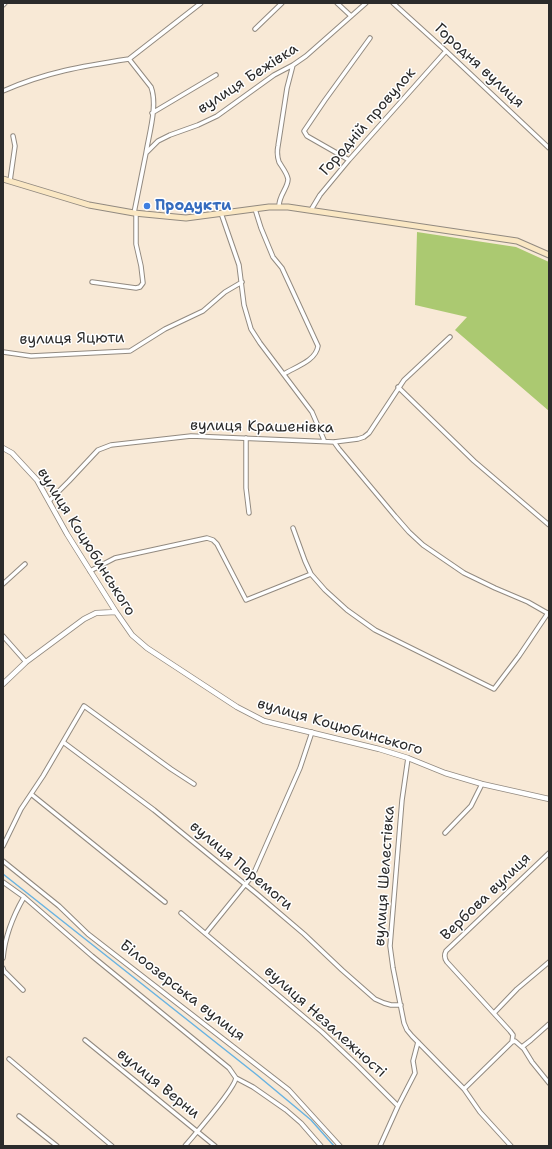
<!DOCTYPE html>
<html>
<head>
<meta charset="utf-8">
<style>
  body { margin:0 }
  #map { position:relative; width:552px; height:1149px; overflow:hidden; background:#f8e9d6; font-family:"Shantell Sans",sans-serif }
  canvas { display:block }
  .frame { position:absolute; inset:0; border:4px solid #2b2b2b; pointer-events:none }
</style>
</head>
<body>
<div id="map">
<canvas width="552" height="1149"></canvas>
<div class="frame"></div>
</div>
<script>
const context = document.querySelector('canvas').getContext('2d');
context.lineJoin = 'round';
function fillPath(path, color) {
  context.fillStyle = color;
  context.fill(path, 'evenodd');
}
function stroke(path, color, width, dash) {
  context.strokeStyle = color;
  context.lineWidth = width;
  context.lineCap = dash ? 'butt' : 'round';
  context.setLineDash(dash || []);
  context.stroke(path);
}
function label(font, color, halo, rows, align = 'center') {
  context.font = font + ' "Shantell Sans",sans-serif';
  context.lineWidth = 3;
  context.setLineDash([]);
  context.textBaseline = 'middle';
  context.strokeStyle = halo;
  context.fillStyle = color;
  for (const [text, x, y, turn = 0] of rows) {
    context.save();
    context.translate(x, y);
    context.rotate((+turn || 0) * Math.PI / 180);
    context.textAlign = isNaN(turn) ? turn : align;
    if (halo) context.strokeText(text, 0, 0);
    context.fillText(text, 0, 0);
    context.restore();
  }
}
const green = new Path2D(`
  M417,232L516,247L549,262V411L455,330L467,317L415,305Z`);
const stream = new Path2D(`
  M3,874L257,1075L311,1120L334,1146`);
const minor = new Path2D(`
  M337,3L351,16
  M393,3L446,51L549,148
  M3,5L5,3
  M255,29L282,3
  M3,91C46,72 83,66 129,59
  M152,113L216,75
  M146,153C149,134 158,105 151,87L129,59L201,3
  M349,160L307,136L304,131L325,100L370,38
  M10,181L15,146L13,136
  M279,206C279,195 288,188 288,179C287,173 282,167 279,162C277,156 277,151 278,146L287,88L293,65
  M255,209L261,228L273,257L282,268L318,346C316,361 295,367 284,374
  M311,210L320,195L349,160L446,51
  M134,213L146,153L158,141L170,135L198,125L217,116L274,75L293,65L306,56L366,3
  M221,213L239,265L244,305L251,329L260,343L312,412L324,440
  M92,282L136,288L140,287L143,283L141,266L136,244V214
  M3,352L31,356L130,351L165,329L203,311L225,292L242,282
  M398,387L474,461L549,525
  M246,438V488L249,513
  M334,442L339,449L395,516L409,532L423,545L464,573L495,588L528,602L549,614
  M49,501L69,481L98,450L111,445L191,436L334,442L358,439L364,437L369,433L404,380L450,337
  M293,528L305,561L311,574
  M90,571L115,558L207,538L213,540L217,544L246,600L311,574L325,590L347,610L375,630L494,689L519,656L548,613
  M3,584L25,564
  M3,636L26,662
  M63,742L154,810L257,894L304,934L342,970L375,999L384,1003L391,1005H401
  M408,758L402,800L390,946L393,968L404,1023L407,1030L412,1036L464,1089L480,1112L511,1146
  M31,794L165,902
  M445,833L471,806L482,784
  M3,846L21,809L43,776L84,706L171,769L194,784
  M549,853L446,951C444,955 444,958 447,962L510,1031L513,1035L512,1042L515,1041L524,1049L532,1062L549,1083
  M3,861L59,906L88,934L289,1090L340,1146
  M3,882L24,897L92,956L229,1068L236,1078L253,1087L286,1110L301,1123L321,1146
  M181,913L322,1032L356,1064L398,1106L415,1073L413,1061L418,1042
  M206,933L253,875L300,768L312,732
  M3,958C5,936 13,916 24,897
  M3,968L4,971L23,990
  M494,1013L517,989L549,962
  M85,1040L215,1146
  M522,1047L531,1040L549,1024
  M9,1059L112,1146
  M464,1089L512,1042
  M19,1116L57,1146
  M185,1146C195,1134 234,1090 236,1078
  M380,1146L398,1106`);
const tertiary = new Path2D(`
  M3,448L12,453L37,480L67,534L116,612L132,635L147,648L237,707L264,721L379,749L408,758L445,773L482,784L549,799
  M3,684L26,662L84,619L96,613L116,612`);
const secondary = new Path2D(`
  M3,179L89,205L134,213L186,218L269,207H288L517,241L549,255`);
const markers = [
  [147,206,4,"#3f7fe0"]
];
const streetNames = [
  ["Городня вулиця",479,66,43],
  ["вулиця Бежівка",248,79,-33],
  ["Городній провулок",368,122,-49],
  ["вулиця Яцюти",72,339,-1],
  ["вулиця Крашенівка",262,427,1],
  ["вулиця Коцюбинського",86,542,58],
  ["вулиця Коцюбинського",340,727,16],
  ["вулиця Перемоги",241,866,40],
  ["вулиця Шелестівка",385,876,-86],
  ["Вербова вулиця",486,897,-44],
  ["Білоозерська вулиця",182,991,38],
  ["вулиця Незалежності",325,1022,42],
  ["вулиця Верни",158,1084,39]
];
const shopNames = [
  ["Продукти",155,206]
];
fillPath(green, '#abc971');
stroke(stream, '#69b3e1', 1.5);
stroke(minor, '#928a80', 5.5);
stroke(tertiary, '#928a80', 6);
stroke(secondary, '#928a80', 7);
stroke(minor, '#fff', 3.5);
stroke(tertiary, '#fff', 4.5);
stroke(secondary, '#fae7c3', 5);
for (const [x, y, r, color] of markers) {
  const dot = new Path2D();
  dot.arc(x, y, r, 0, 2 * Math.PI);
  context.fillStyle = color;
  context.fill(dot);
  stroke(dot, '#fff', 1.5);
}
label('15px', '#2b2b2b', '#fff', streetNames);
label('bold 15px', '#366cbe', '#fff', shopNames, 'left');
</script>
</body>
</html>
